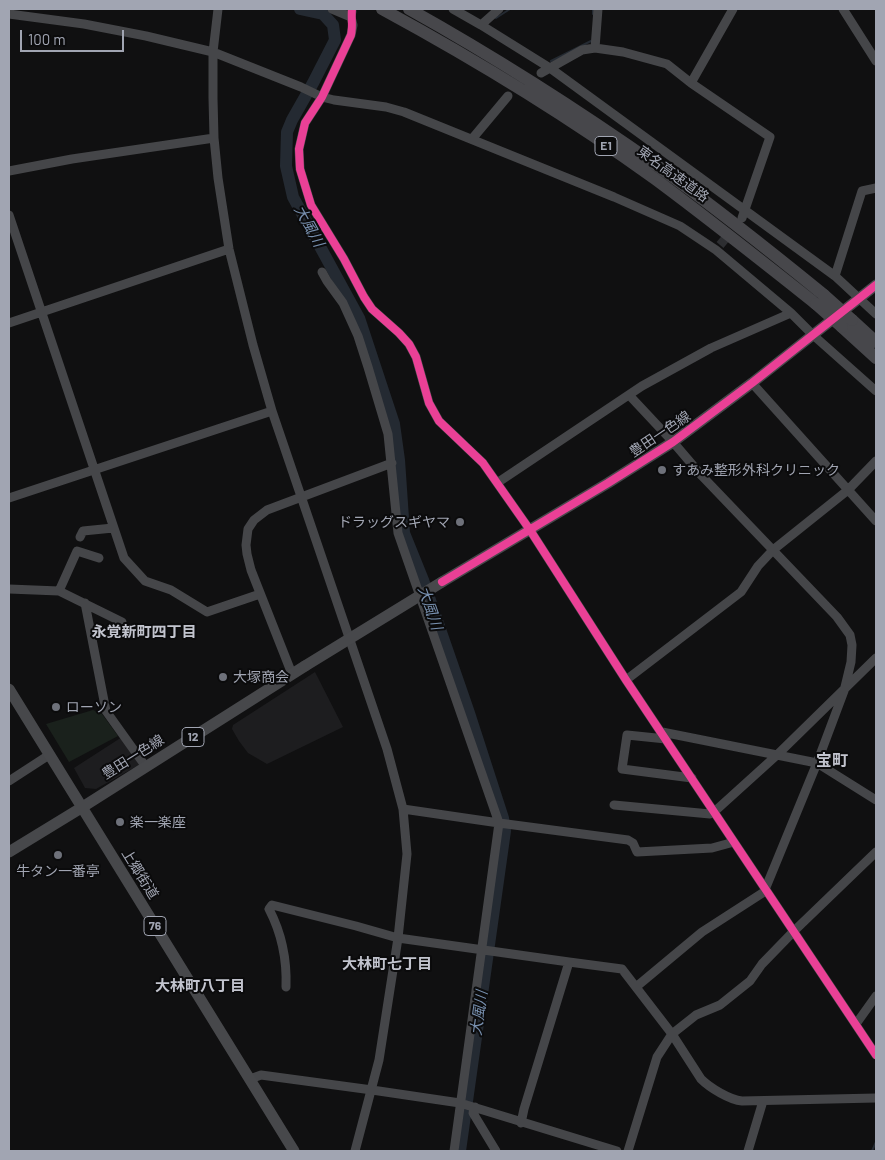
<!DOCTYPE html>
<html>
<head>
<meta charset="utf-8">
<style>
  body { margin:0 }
  #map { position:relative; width:885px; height:1160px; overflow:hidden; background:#101011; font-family:Barlow,sans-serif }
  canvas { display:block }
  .frame { position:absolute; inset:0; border:10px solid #a1a5b2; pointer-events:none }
  .scale { position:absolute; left:20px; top:30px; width:104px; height:22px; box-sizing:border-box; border:2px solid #a1a5b2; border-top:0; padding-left:6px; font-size:15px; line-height:18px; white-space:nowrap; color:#a1a5b2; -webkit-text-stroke:4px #0b0b0c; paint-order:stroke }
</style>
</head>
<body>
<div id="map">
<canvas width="885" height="1160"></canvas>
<div class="frame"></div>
<div class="scale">100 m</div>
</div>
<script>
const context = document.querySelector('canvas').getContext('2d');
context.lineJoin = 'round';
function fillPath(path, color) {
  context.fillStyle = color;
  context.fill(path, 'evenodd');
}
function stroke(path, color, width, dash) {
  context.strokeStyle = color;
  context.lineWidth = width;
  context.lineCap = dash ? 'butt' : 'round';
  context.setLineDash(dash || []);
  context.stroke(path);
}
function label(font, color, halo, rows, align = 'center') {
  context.font = font + ' Barlow,"Noto Sans JP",sans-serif';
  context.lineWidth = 4;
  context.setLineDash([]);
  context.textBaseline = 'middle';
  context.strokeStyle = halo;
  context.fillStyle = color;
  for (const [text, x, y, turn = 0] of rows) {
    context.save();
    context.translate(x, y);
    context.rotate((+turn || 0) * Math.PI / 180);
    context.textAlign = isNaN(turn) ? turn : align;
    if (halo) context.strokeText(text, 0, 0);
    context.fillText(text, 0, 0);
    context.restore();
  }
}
const built = new Path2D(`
  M315,672L343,727L267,764L248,753L239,741L232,729L233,725Z
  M122,737L139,765L96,789L85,788L74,768Z`);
const green = new Path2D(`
  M93,710L102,714L118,736L69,762L46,724Z`);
const stream = new Path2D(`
  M593,14V9
  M496,18L510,9
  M551,61L591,41
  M872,1151L876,1142`);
const river = new Path2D(`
  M300,9L323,14L333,25L335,40L313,83L292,120L287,132L286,166L293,197L359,318L394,424L399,460L404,533L423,580L469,713L503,818L505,831L460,1151`);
const minorTunnel = new Path2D(`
  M720,245L731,232`);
const minor = new Path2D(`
  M218,9L213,52V98L214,138L218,178L229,249L253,345L272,411L387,749L403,809L407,854L398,938L379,1060L355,1151
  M332,9L351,17
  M453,9L481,25L550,68L835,276L876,314
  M843,9L876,61
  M352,11L351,17L353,25L351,35L322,97L305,123L299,149L300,169L311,205L344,259L364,297L372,309L399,333L409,344L416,357L429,403L439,421L483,463L530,530L626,680L876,1055
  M9,14L84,24L146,36L213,52L301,87L322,97L334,100L386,107L404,112L614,197L680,226L716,250L791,313L813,335L876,391
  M481,25L499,9
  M595,48L598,9
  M541,73L582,50L595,48L623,52L667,64L691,83L770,137L742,218
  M691,83L733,9
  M472,139L508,96
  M9,171L72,159L214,138
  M9,215L124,558L145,581L171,590L207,612L260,594
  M322,272L327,281L343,303L358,336L368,367L388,434L398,533L499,823L454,1151
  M835,276L862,191L876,188
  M9,323L229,249
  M752,383L876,521
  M629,395L673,442L702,476L837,617L850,635L852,645L851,662L844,691L817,763L764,892L702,932L636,987
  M497,483L642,386L711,348L791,313
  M9,498L272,411
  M80,537L83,531L113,528
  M9,589L59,591L122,622
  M59,591L77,551L99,558
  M85,603L106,711L146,767
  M292,674L251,570L247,554L246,545L248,529L254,520L267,510L392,463
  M626,680L741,592L758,566L773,550L848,490L876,461
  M662,732L817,763L876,800
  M666,739L627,735L622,769L692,778
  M9,781L49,755
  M614,805L710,814L714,812L777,755L876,658
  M403,809L499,823L628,840L633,843L637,852L712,848L734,842
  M286,987C287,960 282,934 269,909L272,905L356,926L398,938L569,962L622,969L672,1034L701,1079C710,1088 730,1100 742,1101L876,1098
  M856,1024L876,996
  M250,1079L261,1075L372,1090L460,1103L617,1151
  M475,1107L473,1113L496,1151
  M521,1123L524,1109L569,962
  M628,1151L657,1057L672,1034L696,1015L720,1005L750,981L762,964L794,931L876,852
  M748,1151L763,1101`);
const major = new Path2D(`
  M442,582L608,483L673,442L752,383L876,285
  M9,689L294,1151
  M9,852L81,808L305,666`);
const highway = new Path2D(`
  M382,9C476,60 568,116 655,179C709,219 763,262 816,304
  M409,9C495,57 578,110 659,167C716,208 770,251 824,295
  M852,320L876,342
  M842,327L876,358`);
const majorBridge = new Path2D(`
  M305,666L442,582`);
const highwayBridge = new Path2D(`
  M824,295L852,320
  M816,304L842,327`);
const cycleway = new Path2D(`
  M352,9C351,18 353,26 351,35L322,97L305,123L299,149L300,169L311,205L344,259L364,297L372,309L399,333L409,344L416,357L429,403L439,421L483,463L530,530L626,680L876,1055
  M442,582L608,483L673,442L752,383L876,285`);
const markers = [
  [662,470,5,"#6e717a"],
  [460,522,5,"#6e717a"],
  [223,677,5,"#6e717a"],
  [56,707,5,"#6e717a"],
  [120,822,5,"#6e717a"],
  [58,855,5,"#6e717a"]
];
const shields = [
  [606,146,22],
  [193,737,22],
  [155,926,22]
];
const shieldNames = [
  ["E1",606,146],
  ["12",193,737],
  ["76",155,926]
];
const streetNames = [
  ["東名高速道路",673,174,36],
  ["豊田一色線",660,434,-34],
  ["豊田一色線",133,757,-32],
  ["上郷街道",140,874,58]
];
const poiNames = [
  ["すあみ整形外科クリニック",672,470],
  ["ドラッグスギヤマ",450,522,"right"],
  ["大塚商会",233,677],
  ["ローソン",66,707],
  ["楽一楽座",130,822],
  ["牛タン一番亭",58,871,"center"]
];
const waterNames = [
  ["大風川",309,226,61],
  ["大風川",430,608,71],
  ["大風川",479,1013,-82]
];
const neighbourhoodNames = [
  ["永覚新町四丁目",144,632],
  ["大林町七丁目",387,964],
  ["大林町八丁目",200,986]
];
const quarterNames = [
  ["宝町",832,761]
];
fillPath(built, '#1d1d1f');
fillPath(green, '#1a211c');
stroke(stream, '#242a32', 2);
stroke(river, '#242a32', 12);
stroke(minorTunnel, '#2d2e31', 9, [9, 4.5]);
stroke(minor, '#454649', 9);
stroke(major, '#47484b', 11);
stroke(highway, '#47474b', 12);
stroke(majorBridge, '#47484b', 11);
stroke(highwayBridge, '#47474b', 12);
stroke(cycleway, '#ea4096', 8);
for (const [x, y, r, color] of markers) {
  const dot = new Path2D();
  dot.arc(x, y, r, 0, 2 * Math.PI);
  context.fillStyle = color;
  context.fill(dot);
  stroke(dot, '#0b0b0c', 2);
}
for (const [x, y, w] of shields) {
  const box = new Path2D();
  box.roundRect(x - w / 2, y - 9.5, w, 19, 4);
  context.fillStyle = '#0b0b0c';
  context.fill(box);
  stroke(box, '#a1a5b2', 1);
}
label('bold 12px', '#a1a5b2', null, shieldNames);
label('14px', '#a1a5b2', '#0b0b0c', streetNames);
label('14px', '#a1a5b2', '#0b0b0c', poiNames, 'left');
label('italic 15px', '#778fae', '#0b0b0c', waterNames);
label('bold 15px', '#c2c4ce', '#0b0b0c', neighbourhoodNames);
label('bold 16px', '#c2c4ce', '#0b0b0c', quarterNames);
</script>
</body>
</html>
